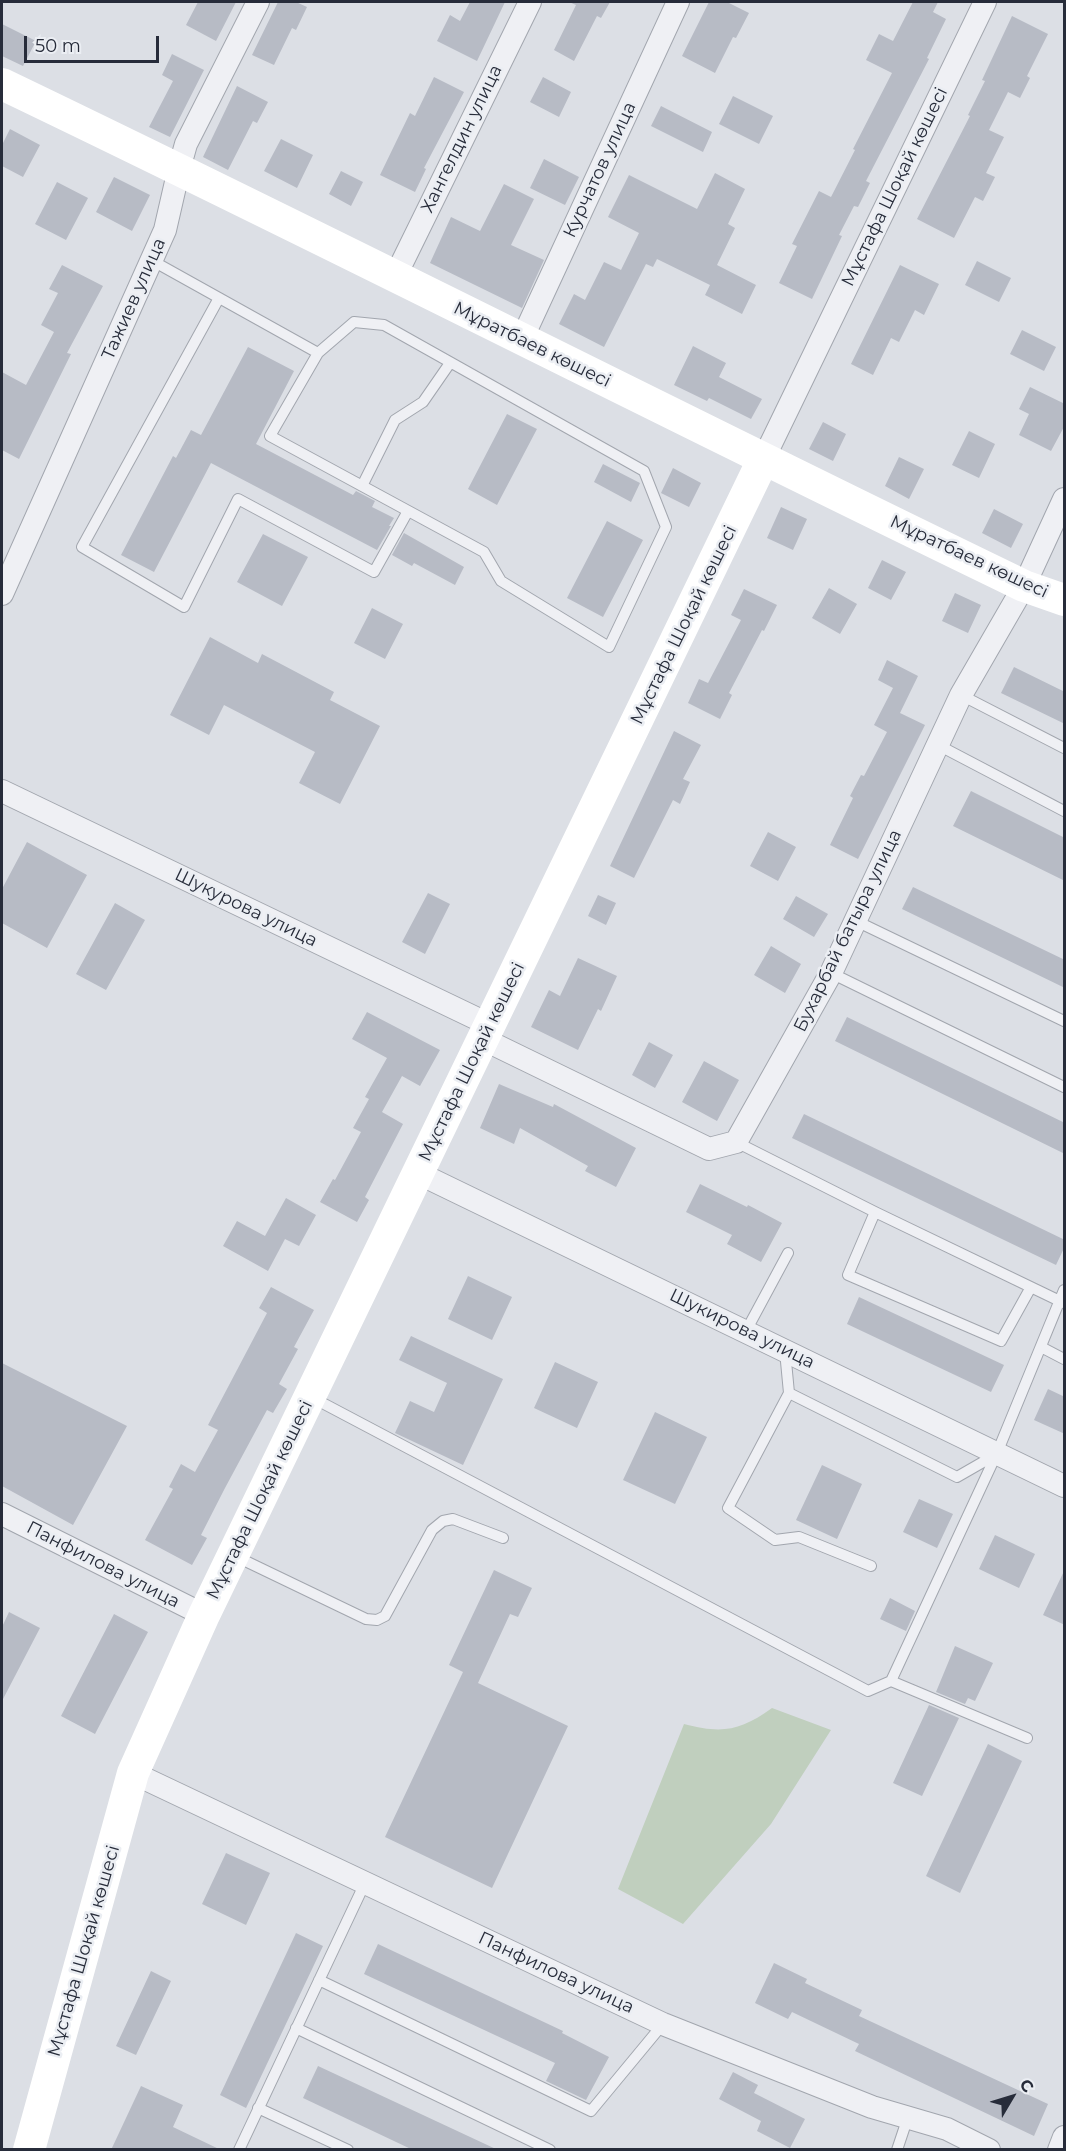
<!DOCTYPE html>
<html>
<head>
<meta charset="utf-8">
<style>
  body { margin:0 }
  #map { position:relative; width:1066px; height:2151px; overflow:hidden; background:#dcdfe5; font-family:Montserrat,sans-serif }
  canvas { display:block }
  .frame { position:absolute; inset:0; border:3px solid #272c3a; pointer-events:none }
  .north { position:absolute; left:982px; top:2067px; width:60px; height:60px; -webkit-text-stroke:4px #ebeef3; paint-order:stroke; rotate:52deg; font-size:16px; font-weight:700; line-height:24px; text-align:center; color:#272c3a }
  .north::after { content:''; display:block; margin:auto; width:21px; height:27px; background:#272c3a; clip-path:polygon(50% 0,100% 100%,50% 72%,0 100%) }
  .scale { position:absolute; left:24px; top:36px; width:135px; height:27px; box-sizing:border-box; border:3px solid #272c3a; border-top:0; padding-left:8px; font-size:18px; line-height:21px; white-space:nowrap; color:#272c3a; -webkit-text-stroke:4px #ebeef3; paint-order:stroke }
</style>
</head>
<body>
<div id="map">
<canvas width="1066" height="2151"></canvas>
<div class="frame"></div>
<div class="north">С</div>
<div class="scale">50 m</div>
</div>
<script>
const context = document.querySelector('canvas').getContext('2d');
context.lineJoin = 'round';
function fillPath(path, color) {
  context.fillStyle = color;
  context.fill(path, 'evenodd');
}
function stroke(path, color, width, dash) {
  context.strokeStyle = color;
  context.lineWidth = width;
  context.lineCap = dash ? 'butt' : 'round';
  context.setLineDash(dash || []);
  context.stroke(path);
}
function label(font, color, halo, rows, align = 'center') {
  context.font = font + ' Montserrat,sans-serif';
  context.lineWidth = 5;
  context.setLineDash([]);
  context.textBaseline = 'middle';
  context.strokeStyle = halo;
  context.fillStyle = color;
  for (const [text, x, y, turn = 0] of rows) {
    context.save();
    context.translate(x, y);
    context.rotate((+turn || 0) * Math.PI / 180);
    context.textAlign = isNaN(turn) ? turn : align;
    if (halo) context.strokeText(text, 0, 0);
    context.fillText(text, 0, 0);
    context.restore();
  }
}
const green = new Path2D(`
  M772,1708L831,1730L771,1824L683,1924L618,1889L684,1724C722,1734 740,1731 772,1708Z`);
const building = new Path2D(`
  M198,2H236L216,41L186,25Z
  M278,2H296L307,7L296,30L292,28L274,65L252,55Z
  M470,2H505L477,61L437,41L450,15L460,21Z
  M569,2H610L601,18L597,16L574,61L554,50L576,5Z
  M709,2H727L749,13L736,38L733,37L715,73L682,56Z
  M913,2H938L933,12L946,19L927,58L929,59L866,181L870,183L858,207L854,206L839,235L842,236L812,299L779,283L797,246L792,244L819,191L831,197L855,150L853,149L892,73L866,60L879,34L893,41Z
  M1012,16L1048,34L1027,76L1030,78L1020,98L1008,92L989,130L1004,137L986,173L995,177L983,201L975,197L954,238L917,219L970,116L968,115L985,81L982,80Z
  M2,24L36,41L23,66L2,56Z
  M172,54L204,70L170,137L149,127L173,81L162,75Z
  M434,77L464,92L424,168L426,169L415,192L380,175L410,113L415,116Z
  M543,77L571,92L559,117L530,102Z
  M237,86L268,102L257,123L253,121L228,170L203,157Z
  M733,96L773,116L759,144L719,124Z
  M661,106L712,132L703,152L651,126Z
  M10,129L40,145L23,177L2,166V145Z
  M281,139L313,155L297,188L264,171Z
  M544,159L579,177L565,205L530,188Z
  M341,171L363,182L351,206L329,194Z
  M715,173L745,189L728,224L735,228L717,265L756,285L742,314L705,295L710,285L657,259L653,267L646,264L604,347L559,324L574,294L585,300L604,262L621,270L639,233L608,217L629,175L697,209Z
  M114,177L150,195L132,231L96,212Z
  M57,182L88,198L66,240L35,224Z
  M504,184L534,199L511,245L544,260L522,308L430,263L451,217L480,231Z
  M977,261L1011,278L999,302L965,285Z
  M62,265L103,286L67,353L71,354L19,459L2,450V372L26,385L54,332L41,325L58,293L49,289Z
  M900,265L939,284L924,315L915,310L899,342L891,338L873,375L851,364Z
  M1022,330L1056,347L1044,371L1010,354Z
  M693,346L726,363L719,377L762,399L751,419L709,398L707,401L674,385Z
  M248,347L294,371L256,444L353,495L356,491L375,501L372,507L394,518L389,526H391L377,550L211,463L154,572L121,555L173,456L176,458L191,430L201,435Z
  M1030,387L1065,404V425L1051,451L1019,435L1029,414L1019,409Z
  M507,414L537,429L497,505L468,489Z
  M823,422L846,434L833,461L809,449Z
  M969,431L995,444L979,478L952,465Z
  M899,457L924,469L909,499L885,486Z
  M603,464L640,483L631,502L594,482Z
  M673,468L701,483L689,507L661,493Z
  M781,507L807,519L793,550L767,538Z
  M994,509L1023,524L1011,548L982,533Z
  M607,521L643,540L603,617L567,598Z
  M404,533L464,567L455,585L414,563L412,566L392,555Z
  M263,534L308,557L282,606L237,582Z
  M882,560L906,572L891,600L868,588Z
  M829,588L857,604L840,634L812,618Z
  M744,589L777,605L764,631L762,630L729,693L732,695L720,719L688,703L699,679L708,683L741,620L731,615Z
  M955,593L981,605L968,633L942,621Z
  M372,608L403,624L385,659L354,643Z
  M210,637L258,663L262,654L334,692L330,700L380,726L340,804L299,783L315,752L224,705L209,735L170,715Z
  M887,660L918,676L900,713L925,725L858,859L830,845L853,798L850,796L861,775L864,776L887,732L874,725L893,688L878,680Z
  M1014,667L1065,692V724L1001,693Z
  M674,731L701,745L683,779L690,782L680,804L673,800L634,878L610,866Z
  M971,791L1065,838V881L953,826Z
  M768,832L796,847L778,881L750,866Z
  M27,842L87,875L47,948L2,923V889Z
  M913,887L1065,960V988L902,909Z
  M428,893L450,904L425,954L402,942Z
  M598,895L616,903L606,925L588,916Z
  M796,896L828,914L814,937L783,919Z
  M115,903L145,920L106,990L76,974Z
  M771,946L801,964L785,993L754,975Z
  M578,958L617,976L601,1011L598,1009L578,1050L531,1027L549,990L560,996Z
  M367,1012L440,1050L420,1086L402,1076L382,1112L403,1124L365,1197L369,1200L357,1222L320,1202L333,1179L335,1180L361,1132L353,1128L369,1099L365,1097L387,1058L352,1039Z
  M847,1017L1065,1123V1154L835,1041Z
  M649,1042L673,1055L655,1088L632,1075Z
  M704,1061L739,1080L717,1121L682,1102Z
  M499,1084L553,1107L554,1104L636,1148L616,1187L585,1171L588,1166L520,1128L514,1144L480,1128Z
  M804,1114L1065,1240V1246L1056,1265L792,1138Z
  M700,1184L747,1207L748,1205L782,1223L761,1262L727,1244L732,1235L686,1212Z
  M286,1198L316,1215L299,1246L285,1239L268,1271L223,1246L237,1221L265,1236Z
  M468,1276L512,1297L492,1340L448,1319Z
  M271,1287L314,1310L294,1347L298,1349L279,1384L287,1389L273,1413L267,1410L225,1488L201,1535L207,1538L192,1565L145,1540L173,1489L169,1487L181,1464L195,1472L218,1430L208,1425L267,1313L259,1308Z
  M859,1297L1004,1365L991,1392L847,1324Z
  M411,1336L503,1379L463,1465L395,1433L410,1401L434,1412L447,1383L399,1360Z
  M555,1362L598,1382L577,1428L534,1408Z
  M2,1363L127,1426L73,1525L2,1486Z
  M1048,1389L1065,1397V1434L1034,1420Z
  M655,1412L707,1437L675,1504L623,1480Z
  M822,1465L862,1484L837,1539L796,1520Z
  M919,1499L953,1514L937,1548L903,1532Z
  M995,1535L1035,1554L1019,1588L979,1569Z
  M1065,1569V1625L1043,1615Z
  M494,1570L532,1588L518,1617L510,1614L478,1683L568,1726L492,1888L385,1837L463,1672L449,1665Z
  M890,1598L915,1611L906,1631L880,1619Z
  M9,1612L40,1628L2,1701V1627Z
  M114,1614L148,1632L95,1734L61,1716Z
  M955,1646L993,1663L975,1701L968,1698L965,1704L936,1692Z
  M929,1705L959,1718L922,1796L893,1783Z
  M988,1744L1022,1761L960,1893L926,1876Z
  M226,1853L270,1873L246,1925L202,1904Z
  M296,1933L323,1946L246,2108L220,2095Z
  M378,1944L563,2031L562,2033L609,2057L586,2100L546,2081L555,2063L364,1974Z
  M774,1963L807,1979L805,1983L862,2010L859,2016L1048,2104L1034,2136L855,2051L859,2044L792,2012L788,2019L755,2003Z
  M151,1971L171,1981L136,2055L116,2046Z
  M318,2066L498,2150H413L303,2098Z
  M733,2072L758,2085L754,2093L805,2119L790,2148L757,2131L761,2121L719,2099Z
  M141,2086L183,2105L173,2127L221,2150H111Z`);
const lane = new Path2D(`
  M151,260L318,353L354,322L384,325L644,471L666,527L609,647L501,581L484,552L270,436L318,353
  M219,298L82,547L184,607L238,499L374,572L408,511
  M362,486L395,420L423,402L450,363
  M961,695L1064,748
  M938,745L1064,811
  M856,921L1064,1021
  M831,973L1064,1087
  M736,1142L875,1212L1064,1303
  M875,1212L848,1275L1001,1341L1031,1287
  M746,1331L788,1253
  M1041,1347L1064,1359
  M785,1351L789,1393L957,1477L997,1454
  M789,1393L728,1508L775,1540L799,1537L871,1566
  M313,1398L868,1691L891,1681L997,1453L1064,1290
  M237,1557L366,1619L377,1620L385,1616L432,1530L443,1521L453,1519L503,1538
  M891,1681L1027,1738
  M319,1980L591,2111L663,2024
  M296,2028L550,2150
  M258,2108L348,2150
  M239,2150L365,1883
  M897,2150L908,2117`);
const street = new Path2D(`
  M395,277L530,2
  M522,339L678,2
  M763,460L985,2
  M2,594L165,230L179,169L186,144L258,2
  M2,791L490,1025
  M483,1039L709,1149L736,1142L831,973L961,695L1024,586L1064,499
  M418,1173L1064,1486
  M2,1514L204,1615
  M133,1773L663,2024L872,2107L947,2129L989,2150
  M1059,2150L1064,2137`);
const secondary = new Path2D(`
  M2,84C344,248 682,421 1024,586L1064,600
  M29,2150L133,1773L204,1615L763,460`);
const streetNames = [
  ["Хангелдин улица",462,139,-64],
  ["Курчатов улица",600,170,-65],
  ["Мұстафа Шоқай көшесі",895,187,-64],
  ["Тажиев улица",134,299,-66],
  ["Мұратбаев көшесі",532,345,26],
  ["Мұратбаев көшесі",969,557,25],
  ["Мұстафа Шоқай көшесі",684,625,-64],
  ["Шукурова улица",246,908,26],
  ["Бухарбай батыра улица",848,931,-64],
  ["Мұстафа Шоқай көшесі",472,1062,-64],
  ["Шукирова улица",742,1329,26],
  ["Мұстафа Шоқай көшесі",260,1500,-64],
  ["Панфилова улица",103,1565,27],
  ["Мұстафа Шоқай көшесі",84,1951,-74],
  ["Панфилова улица",556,1973,25]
];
fillPath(green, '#c0cfbe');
fillPath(building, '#b7bbc5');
stroke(lane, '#a2a6ae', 12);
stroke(street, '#a2a6ae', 24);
stroke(lane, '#eff0f4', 10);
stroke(street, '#eff0f4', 22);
stroke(secondary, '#fff', 32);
label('18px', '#272c3a', '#ebeef3', streetNames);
</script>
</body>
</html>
